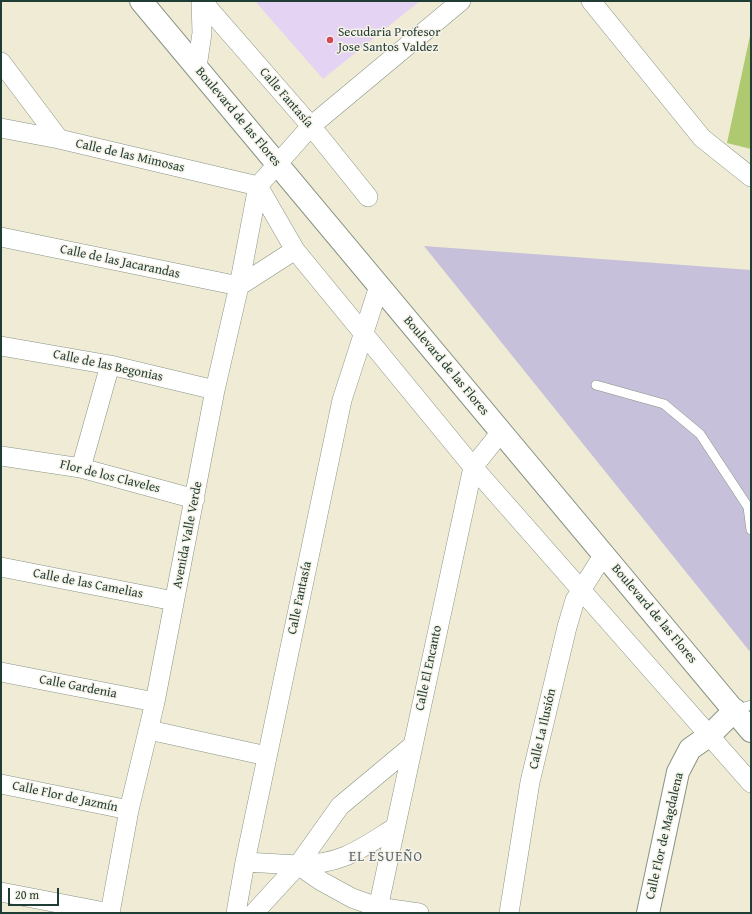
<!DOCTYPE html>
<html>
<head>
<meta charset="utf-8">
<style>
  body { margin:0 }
  #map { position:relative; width:752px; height:914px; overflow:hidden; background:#f0ebd5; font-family:"Gentium Book Plus",serif }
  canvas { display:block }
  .frame { position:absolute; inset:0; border:2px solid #1f3d34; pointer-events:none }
  .scale { position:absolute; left:8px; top:888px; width:51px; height:18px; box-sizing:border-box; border:2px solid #1f3d34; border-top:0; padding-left:5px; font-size:12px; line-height:14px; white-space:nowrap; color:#1f3d34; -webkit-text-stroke:3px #f7f3e8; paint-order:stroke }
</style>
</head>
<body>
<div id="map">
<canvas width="752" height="914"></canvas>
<div class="frame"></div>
<div class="scale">20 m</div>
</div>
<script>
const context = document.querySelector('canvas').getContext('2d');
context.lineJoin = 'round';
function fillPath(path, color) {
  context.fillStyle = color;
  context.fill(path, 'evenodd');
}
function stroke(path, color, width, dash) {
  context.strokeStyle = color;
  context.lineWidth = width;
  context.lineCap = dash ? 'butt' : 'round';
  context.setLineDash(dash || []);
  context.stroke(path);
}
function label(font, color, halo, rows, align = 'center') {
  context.font = font + ' "Gentium Book Plus",serif';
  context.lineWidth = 3;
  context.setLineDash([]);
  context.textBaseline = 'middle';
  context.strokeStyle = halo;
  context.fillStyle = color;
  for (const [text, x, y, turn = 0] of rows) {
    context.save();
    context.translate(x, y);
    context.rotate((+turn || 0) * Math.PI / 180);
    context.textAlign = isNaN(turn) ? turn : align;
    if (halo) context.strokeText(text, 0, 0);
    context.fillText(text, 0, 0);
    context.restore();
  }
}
const built = new Path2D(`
  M255,1H420L323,79Z`);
const industrial = new Path2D(`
  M424,246L751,270V653Z`);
const green = new Path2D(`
  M751,31V149L727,143Z`);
const service = new Path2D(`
  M596,385L664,404L700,434L748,507L751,530
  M735,710L751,705`);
const minor = new Path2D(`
  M202,1L311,126L368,197
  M591,1L702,138L751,177
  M1,62L59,139
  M197,67L202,33L201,1
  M1,128L59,139L258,186L295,250L473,467L751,783
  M1,237L239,286L295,250
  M1,346L110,365L215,390
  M1,456L81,468L195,499
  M81,468L110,365
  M1,567L174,601
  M1,672L155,702
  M149,730L267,756
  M1,784L129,810
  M245,862L298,865L321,881L352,898L377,907L419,913
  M298,865C342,864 359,850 394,828
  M1,892L110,913L129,810L155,702L215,390L239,286L258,186L311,126L461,1
  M236,913L245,862L342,400L379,286
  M254,913L298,865L340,806L412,746
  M377,913L473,467L501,432
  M509,913L530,782L567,627L575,600L604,554`);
const tertiary = new Path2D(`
  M141,1L751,731
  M648,913L678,772L690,749L710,735L735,710`);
const markers = [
  [330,40,4,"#d1495b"]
];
const poiNames = [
  ["Secudaria Profesor",338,33],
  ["Jose Santos Valdez",338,48]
];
const streetNames = [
  ["Calle Fantasía",286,98,49],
  ["Boulevard de las Flores",238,117,50],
  ["Calle de las Mimosas",130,156,13],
  ["Calle de las Jacarandas",120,262,12],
  ["Calle de las Begonias",108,366,12],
  ["Boulevard de las Flores",446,366,50],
  ["Flor de los Claveles",110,477,14],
  ["Avenida Valle Verde",188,535,-79],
  ["Calle de las Camelias",88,584,11],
  ["Calle Fantasía",300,598,-78],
  ["Boulevard de las Flores",654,614,50],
  ["Calle El Encanto",429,668,-78],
  ["Calle Gardenia",78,687,11],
  ["Calle La Ilusión",543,729,-77],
  ["Calle Flor de Jazmín",65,797,12],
  ["Calle Flor de Magdalena",665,836,-77]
];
const neighbourhoodNames = [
  ["EL ESUEÑO",386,857]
];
fillPath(built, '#e4d3f2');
fillPath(industrial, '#c6c0da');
fillPath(green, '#aec96f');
stroke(service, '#889484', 10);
stroke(minor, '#889484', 20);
stroke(tertiary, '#889484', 24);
stroke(service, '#fff', 9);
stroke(minor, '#fff', 19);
stroke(tertiary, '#fff', 22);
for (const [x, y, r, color] of markers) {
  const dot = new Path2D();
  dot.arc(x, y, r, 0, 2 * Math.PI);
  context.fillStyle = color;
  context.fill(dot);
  stroke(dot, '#f7f3e8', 1.5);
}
label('13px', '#1f3d34', '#f7f3e8', poiNames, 'left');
label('13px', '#1f3d34', '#f7f3e8', streetNames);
context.letterSpacing = '1px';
label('14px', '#586671', '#f7f3e8', neighbourhoodNames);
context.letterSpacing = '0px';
</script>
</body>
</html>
